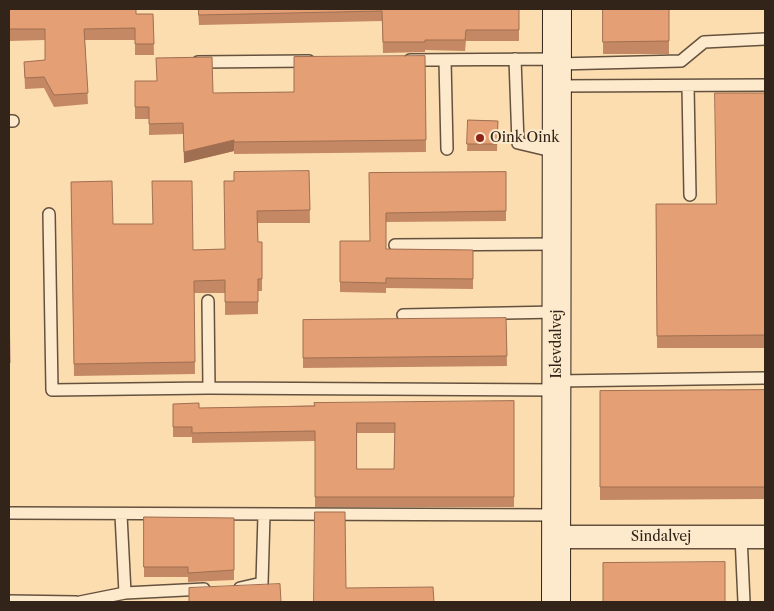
<!DOCTYPE html>
<html>
<head>
<meta charset="utf-8">
<style>
  body { margin:0 }
  #map { position:relative; width:774px; height:611px; overflow:hidden; background:#fcddb0; font-family:"Libre Caslon Text",serif }
  canvas { display:block }
  .frame { position:absolute; inset:0; border:10px solid #322419; pointer-events:none }
</style>
</head>
<body>
<div id="map">
<canvas width="774" height="611"></canvas>
<div class="frame"></div>
</div>
<script>
const context = document.querySelector('canvas').getContext('2d');
context.lineJoin = 'round';
function stroke(path, color, width, dash) {
  context.strokeStyle = color;
  context.lineWidth = width;
  context.lineCap = dash ? 'butt' : 'round';
  context.setLineDash(dash || []);
  context.stroke(path);
}
function fillPath(path, color) {
  context.fillStyle = color;
  context.fill(path, 'evenodd');
}
function label(font, color, halo, rows, align = 'center') {
  context.font = font + ' "Libre Caslon Text",serif';
  context.lineWidth = 4;
  context.setLineDash([]);
  context.textBaseline = 'middle';
  context.strokeStyle = halo;
  context.fillStyle = color;
  for (const [text, x, y, turn = 0] of rows) {
    context.save();
    context.translate(x, y);
    context.rotate((+turn || 0) * Math.PI / 180);
    context.textAlign = isNaN(turn) ? turn : align;
    if (halo) context.strokeText(text, 0, 0);
    context.fillText(text, 0, 0);
    context.restore();
  }
}
const lane = new Path2D(`
  M515,59L518,143L556,152
  M410,60L557,59
  M445,60L447,149
  M198,62L309,61
  M557,64L681,61L704,42L765,39
  M557,86L765,85
  M688,86L690,195
  M9,121H13
  M49,214L52,390L209,388L556,390
  M395,245L557,244
  M208,301L209,388
  M403,315L557,312
  M557,381L765,378
  M9,513L556,515
  M121,515L125,593
  M741,536L744,602
  M240,588L262,583L264,515
  M9,601L76,602
  M80,602L125,593L204,589`);
const street = new Path2D(`
  M556,537H765`);
const secondary = new Path2D(`
  M556,602L557,9`);
const wall = new Path2D(`
  M9,9L136,14H153L154,55H135V40H85L88,104L54,107L44,88L25,89L24,62L45,60V40L9,41Z
  M198,9H519V41H466L465,51L425,50V52L383,53L382,21L199,25Z
  M603,9H669V54H603Z
  M425,56L426,152L234,154V151L184,163L183,134L149,135V119H135V81H156L213,93L294,92Z
  M765,93V348H657L656,204H716Z
  M468,120L498,121L497,151H467Z
  M309,171L310,223H258V242L262,279V291H258V314L225,315V293H194L195,374L74,376L71,182L113,224L193,250L225,249L234,181Z
  M506,172V221L386,222V249L473,250V289L386,288V293L340,292V241H370L369,173Z
  M9,299L10,363V375H9Z
  M506,318L507,366L303,368V320Z
  M765,390V499L600,500V391Z
  M514,401V507H315V441L192,443V437H173V404L199,408ZM357,433H395L394,469H357Z
  M144,517L234,518V580L188,582V577H144Z`);
const shadedWall = new Path2D(`
  M234,140V151L184,163V152Z`);
const building = new Path2D(`
  M9,9H136V14H153L154,44H135V28L84,29L88,93L54,95L44,77L25,78L24,62L45,60V29H9Z
  M199,9H519V30H466L465,40H425V42H383L382,11L199,15Z
  M603,9H669V41L603,42Z
  M425,56L426,140L234,142V140L184,152L183,123L149,124V107H135V81H157L156,58L212,57L213,93L294,92V57Z
  M715,93H765V335L657,336L656,204H716Z
  M468,120L498,121L497,144H467Z
  M309,171L310,210L257,211L258,242H262V279H258V302H225V280L194,281L195,362L74,364L71,182L112,181L113,224H153L152,181H192L193,250L225,249L224,181H234V172Z
  M506,172V211L386,213V249L473,250V279L386,278V283L340,282V241H370L369,173Z
  M9,299L10,363H9Z
  M506,318L507,356L303,358V320Z
  M765,390V487H600V391Z
  M514,401V497H315V431L192,433V427H173V404L199,403V408L315,406L314,403ZM357,423H395L394,469H357Z
  M315,512H345L346,588L433,587L434,602H314Z
  M144,517L234,518V570L188,573V567H144Z
  M725,562V602H603V563Z
  M280,584L281,602H189V588Z`);
const markers = [
  [480,138,5,"#8f2418"]
];
const poiNames = [
  ["Oink Oink",490,138]
];
const streetNames = [
  ["Islevdalvej",557,344,-90],
  ["Sindalvej",661,537]
];
stroke(lane, '#64523f', 14);
stroke(street, '#64523f', 25);
stroke(secondary, '#322419', 30);
stroke(lane, '#fde9cc', 11);
stroke(street, '#fde9cc', 22);
stroke(secondary, '#fde9cc', 28);
fillPath(wall, '#c48964');
fillPath(shadedWall, '#a06f51');
fillPath(building, '#e49f74');
stroke(building, '#a06f51', 1);
for (const [x, y, r, color] of markers) {
  const dot = new Path2D();
  dot.arc(x, y, r, 0, 2 * Math.PI);
  context.fillStyle = color;
  context.fill(dot);
  stroke(dot, '#fde9cc', 2);
}
label('14px', '#322419', '#fde9cc', poiNames, 'left');
label('14px', '#322419', '#fde9cc', streetNames);
</script>
</body>
</html>
